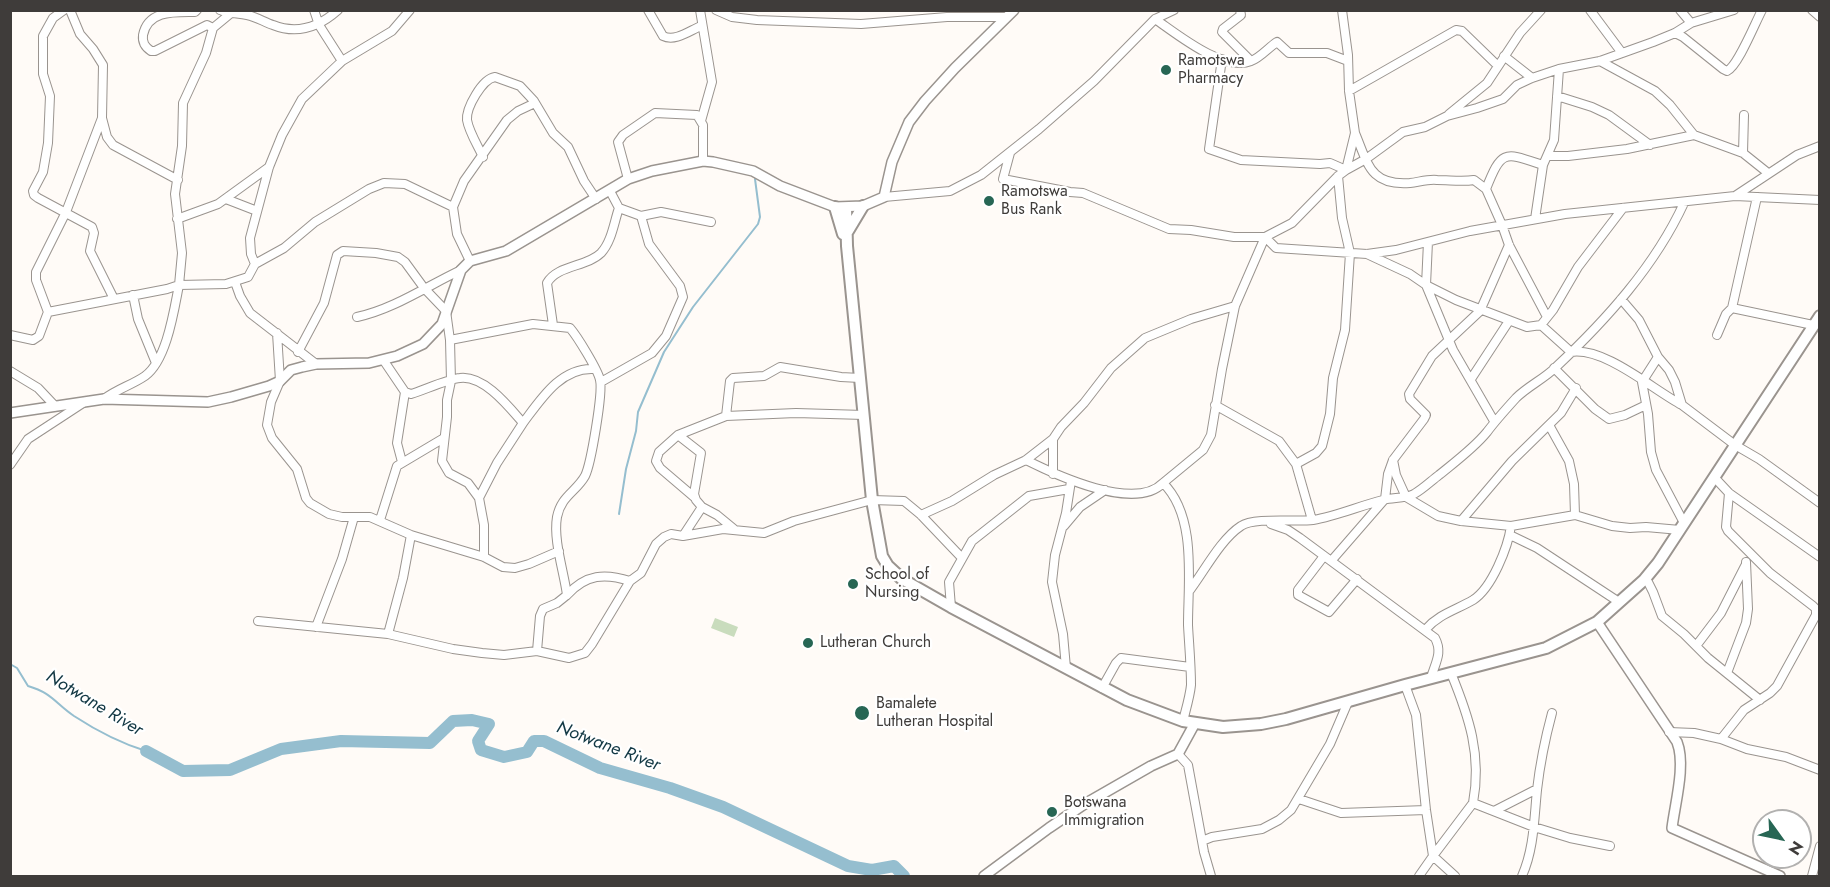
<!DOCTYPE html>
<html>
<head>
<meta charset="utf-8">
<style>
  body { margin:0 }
  #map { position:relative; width:1830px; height:887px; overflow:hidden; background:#fffbf7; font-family:Jost,sans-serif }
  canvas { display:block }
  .frame { position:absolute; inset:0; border:12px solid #3f3c3a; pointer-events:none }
  .north { position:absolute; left:1752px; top:809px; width:60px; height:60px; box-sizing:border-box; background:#fff; border:2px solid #b2b1b0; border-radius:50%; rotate:123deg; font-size:16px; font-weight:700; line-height:24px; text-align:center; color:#3f3c3a }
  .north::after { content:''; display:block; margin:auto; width:21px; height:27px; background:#276654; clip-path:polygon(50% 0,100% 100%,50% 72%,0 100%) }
</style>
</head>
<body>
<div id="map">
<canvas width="1830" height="887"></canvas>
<div class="frame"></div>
<div class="north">N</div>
</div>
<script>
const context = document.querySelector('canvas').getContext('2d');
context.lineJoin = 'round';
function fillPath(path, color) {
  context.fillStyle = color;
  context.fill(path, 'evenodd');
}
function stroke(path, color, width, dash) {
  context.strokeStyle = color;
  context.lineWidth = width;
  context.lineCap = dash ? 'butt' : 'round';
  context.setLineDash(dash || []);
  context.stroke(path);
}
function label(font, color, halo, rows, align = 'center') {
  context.font = font + ' Jost,sans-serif';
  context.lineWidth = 4.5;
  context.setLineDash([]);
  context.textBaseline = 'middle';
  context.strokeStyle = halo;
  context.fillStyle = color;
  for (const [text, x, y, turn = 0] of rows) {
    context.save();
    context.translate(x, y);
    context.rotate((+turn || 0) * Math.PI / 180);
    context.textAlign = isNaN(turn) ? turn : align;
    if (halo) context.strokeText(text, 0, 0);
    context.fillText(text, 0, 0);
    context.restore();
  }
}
const green = new Path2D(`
  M715,618L738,627L734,637L711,628Z`);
const stream = new Path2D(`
  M619,514L626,469L636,431L638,412L664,352L693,307L758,224L760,217L755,179
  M10,664L17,668L28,686C52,693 55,703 74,716C97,731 120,743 146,751`);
const river = new Path2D(`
  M146,751L183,771L230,770L281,749L341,741L430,743L453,721L472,720L489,724L478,741L481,750L504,757L527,752L534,741H544L600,768L670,788L723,807L848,866L872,870L894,866L904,876`);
const minor = new Path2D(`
  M64,10L53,18L43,36V74L50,96L48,143L43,172L33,191L34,195L38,198L92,227L94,233L90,251L114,299
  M197,10L195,12C174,12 148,10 143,35C142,43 145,47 151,51H155L207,25L213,28
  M220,10C229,14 237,13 247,15C257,17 264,22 273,25C298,35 319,27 338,10
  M314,10L319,25L342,61
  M648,10L663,36C675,42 689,31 701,26
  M700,10L712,82L701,121
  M716,10L732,17L757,20L861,24L947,17H1006
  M1240,10L1241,15L1223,29L1222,32L1251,61
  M1590,10L1622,53
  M1680,10L1691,23
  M1812,10L1820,17
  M230,14L213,28L206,53L183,103L182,146L175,194L182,253L179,285L226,284L248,277L255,264L251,254L250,238L269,167L282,135L302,99L342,61L392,31L410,10
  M1155,19C1177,34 1223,72 1251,61C1260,58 1269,47 1277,42L1289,53H1327L1348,61
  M1675,33L1683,37L1723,69L1727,71C1738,66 1755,23 1762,10
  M1504,56L1532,78
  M1222,59L1209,149L1241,160L1320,164L1330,163L1346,170L1366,159L1403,132L1425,127L1447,116L1477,108L1503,99L1517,85L1532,78L1559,69L1600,61L1653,42L1675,33L1691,23L1734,10
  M1600,61L1655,91L1670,105L1694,135
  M1349,91L1456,30L1462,31L1497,65
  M1557,96L1592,107L1609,115L1650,145
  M1449,114L1487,83L1520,33L1541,10
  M102,118L107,137L113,145L178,180
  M1355,133C1368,164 1370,186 1410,183C1419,182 1428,179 1437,180C1450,180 1462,182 1474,180L1486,189L1502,225L1509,245L1547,317
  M1010,153L1003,179L1070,192L1083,193L1169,229L1191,230L1234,237H1265L1276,248L1367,254L1396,250L1470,231L1565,214L1735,196L1820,200
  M1743,153L1744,115
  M1548,156H1568L1627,149L1694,135L1743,153L1768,173
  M483,157C478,146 469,132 467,120C466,108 482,79 495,77L520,86L534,101L553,133L568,147L584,181L596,199
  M628,179L618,142L623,135L655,113L697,115L703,125V161
  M1486,189C1502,149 1504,152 1543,165
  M1735,196L1797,155L1820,146
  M884,197L950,191L981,175L1039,129L1094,81L1155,19L1174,10
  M1757,197L1732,308L1813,325
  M226,199L257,211
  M641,216L661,212L711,222
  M177,219L218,204L269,167
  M1535,219L1543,165L1554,140L1559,69
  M1428,242L1426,285L1453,350L1494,421
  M1367,254L1410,274L1426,285L1456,300L1527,327L1541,325L1553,310L1578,267L1623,208
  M470,261L457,234L453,207L464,181L507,120L518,111L535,103
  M255,264L284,248L315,222L369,189L384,183L405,184L453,207
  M235,282L240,296L250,313L316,364
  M133,295L138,319L156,363
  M48,312L167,289L179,285C174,310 167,360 145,376C132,385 117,389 104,399
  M357,317C394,309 427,286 461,270
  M553,325L547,283C557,265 587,267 601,253C612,241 614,222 619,208L610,191
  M1541,325L1571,352C1605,347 1652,389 1682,405L1675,382L1669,370L1658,357L1639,320L1621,299
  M277,333L280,381L271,402L267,425L272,438L297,469L306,498L310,503L329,514L342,517H370L411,535L484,557L503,567L515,568L529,564L559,551
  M10,335L33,340L39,336L48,312L36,280V272L66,212L102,118L103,65L93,49L80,34L70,10
  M1717,335L1726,314L1732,308
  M450,340L533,324L570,328C577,336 598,370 600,380C603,393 591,464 585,476C576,492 561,496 557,517C553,540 564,572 567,595L557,603L543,609L540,616L537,651
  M298,352L324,303L337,255L343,251L376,253L398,257L405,262L424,288L446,311L450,340L451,381L447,400V417L442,461L449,473L468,483L479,498
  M1658,357L1642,382L1648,414L1651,452L1656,470L1684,523
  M384,361L405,392L411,394C424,390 448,379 460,378C484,375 509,407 523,423C541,399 561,367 594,369
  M1554,368L1595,409L1609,419L1625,415L1646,405
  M10,371L38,388L55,406
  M1471,379L1509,321
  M601,382L652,353L666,336L683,297L680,286L649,244L641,216L619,208
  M1215,405L1279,441L1296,464L1312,520
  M1682,405L1735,445L1759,459L1820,503
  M726,416L730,381L733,378L764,376L780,367L841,377L860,378
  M1549,425L1569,461L1574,484L1575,515
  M1026,460C1056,475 1135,512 1163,483
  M1393,460L1396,475L1406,497L1438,516L1461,521L1511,526L1575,515L1612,526L1630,528L1646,527L1680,530
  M402,462L397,443L405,392
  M1296,464L1316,453L1322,446L1330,414L1333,378L1345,330L1350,253L1342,218L1338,176
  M10,465L28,439L83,403
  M1053,474V439
  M1714,477L1729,493L1820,557
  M694,497L660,468L656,461L659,452L678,435L726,416L796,413L864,415
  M702,507L717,515L734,529
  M921,515L952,501L994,475L1026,460L1053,439L1061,427L1084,403L1111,368L1145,338L1191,319L1235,306
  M380,520L397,466L444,438
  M1461,521L1512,461L1561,413L1576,388
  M1271,524L1288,530L1300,538L1435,638C1443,653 1435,663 1431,678
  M1064,526L1080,507L1105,490
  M1510,535L1537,548L1619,602
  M683,536L723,529L764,533L794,521L872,500L904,501L921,515L962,558
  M1324,556L1298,590V595L1329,612L1357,579
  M484,557V525L479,498L497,463L523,423
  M1332,560L1385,499L1388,474L1393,460L1424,419L1426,415L1410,399L1409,394L1432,356L1480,311L1509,245
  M1644,580L1648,582L1653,592L1662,616L1684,634L1708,658L1760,700
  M1190,590C1205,570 1221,539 1241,526C1254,517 1295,522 1313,520C1337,516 1359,506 1383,500C1393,497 1404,499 1414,494C1423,489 1431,481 1439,475C1455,462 1474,448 1487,432C1496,420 1506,409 1516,398C1528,386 1544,379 1556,367C1606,320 1655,266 1684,203
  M567,595C586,574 605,573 630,581
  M951,607L949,582L972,541L1029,496L1069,489
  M258,621L388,634L453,649L482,653L504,655L537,651L569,658L585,653L592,644L630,581L641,573L656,544L664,537L671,534L683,536L702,507L696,500L694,494L701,453L678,435
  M316,627L342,559L354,517
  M1426,629C1439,614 1456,610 1473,600C1492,588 1508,547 1511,526
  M388,634L403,578L411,535
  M1696,646L1721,613L1745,566
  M1066,668L1063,634L1052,582L1055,555L1066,513L1071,481
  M1451,673C1469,717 1482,755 1473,803
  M1727,673L1746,623L1748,609L1746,562
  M1405,685L1416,715L1426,810L1433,856L1419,876
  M1102,688L1116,663L1121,658L1190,667
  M1183,721C1186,709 1190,696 1191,685C1191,665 1189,644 1188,625C1188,581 1197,516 1163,483L1203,450L1211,435L1222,369L1235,306L1265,237L1292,223L1338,176L1346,170L1355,133L1349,91L1348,55L1342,10
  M1669,732L1694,733L1721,739L1744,710L1770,693L1777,686L1816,615V609L1813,606L1770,573L1728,531L1726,527L1729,493
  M1721,739L1747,749L1786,757L1820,770
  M1178,754L1188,765L1204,852L1211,876
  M1299,799L1341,813L1426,810
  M1494,811L1537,789
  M1202,841L1212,837L1262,829L1279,820L1291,810L1330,744L1348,702
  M1455,876L1433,856L1473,803L1534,827L1570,838L1610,846
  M1522,876C1534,849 1534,820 1537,790C1540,764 1545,739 1552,713
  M1812,876L1820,846`);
const tertiary = new Path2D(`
  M10,413L104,399L208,402L231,397L269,386L280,381L291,370L302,367L316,364L369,363L397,356L423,344L442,324L461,270L470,261L506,251L628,179L652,171L703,161L713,162L753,171L780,186L835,207L863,206L884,197L892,162L909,122L925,101L955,68L1014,10
  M1597,622L1677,742C1686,765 1675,803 1672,828L1780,876
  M984,876L1049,828L1083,805L1151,766L1178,754L1195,723`);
const secondary = new Path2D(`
  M835,207L843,234
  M846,208L847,246L872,500L882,556L888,566L902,579L951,607L1127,700L1183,721L1223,727L1261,724L1286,719L1405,685L1546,648L1597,622L1644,580L1658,563L1820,316
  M848,231L863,206`);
const markers = [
  [1166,70,6,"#276654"],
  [989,201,6,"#276654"],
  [853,584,6,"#276654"],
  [808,643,6,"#276654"],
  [862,713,8,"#276654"],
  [1052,812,6,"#276654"]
];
const poiNames = [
  ["Ramotswa",1178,61],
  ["Pharmacy",1178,79],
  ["Ramotswa",1001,192],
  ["Bus Rank",1001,210],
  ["School of",865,575],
  ["Nursing",865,593],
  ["Lutheran Church",820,643],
  ["Bamalete",876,704],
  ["Lutheran Hospital",876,722],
  ["Botswana",1064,803],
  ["Immigration",1064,821]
];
const waterNames = [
  ["Notwane River",94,704,31],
  ["Notwane River",608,747,21]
];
fillPath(green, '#c9dcbd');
stroke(stream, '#95becf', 2);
stroke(river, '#95becf', 12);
stroke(minor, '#9a948f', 10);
stroke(tertiary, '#9a948f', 12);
stroke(secondary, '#9a948f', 14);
stroke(minor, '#fff', 8);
stroke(tertiary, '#fff', 9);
stroke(secondary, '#fff', 10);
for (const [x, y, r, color] of markers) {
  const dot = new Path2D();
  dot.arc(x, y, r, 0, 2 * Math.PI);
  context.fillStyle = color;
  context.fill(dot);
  stroke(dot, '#fff', 2);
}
label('16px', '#3f3c3a', '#fff', poiNames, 'left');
label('italic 18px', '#123844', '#fff', waterNames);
</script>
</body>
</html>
